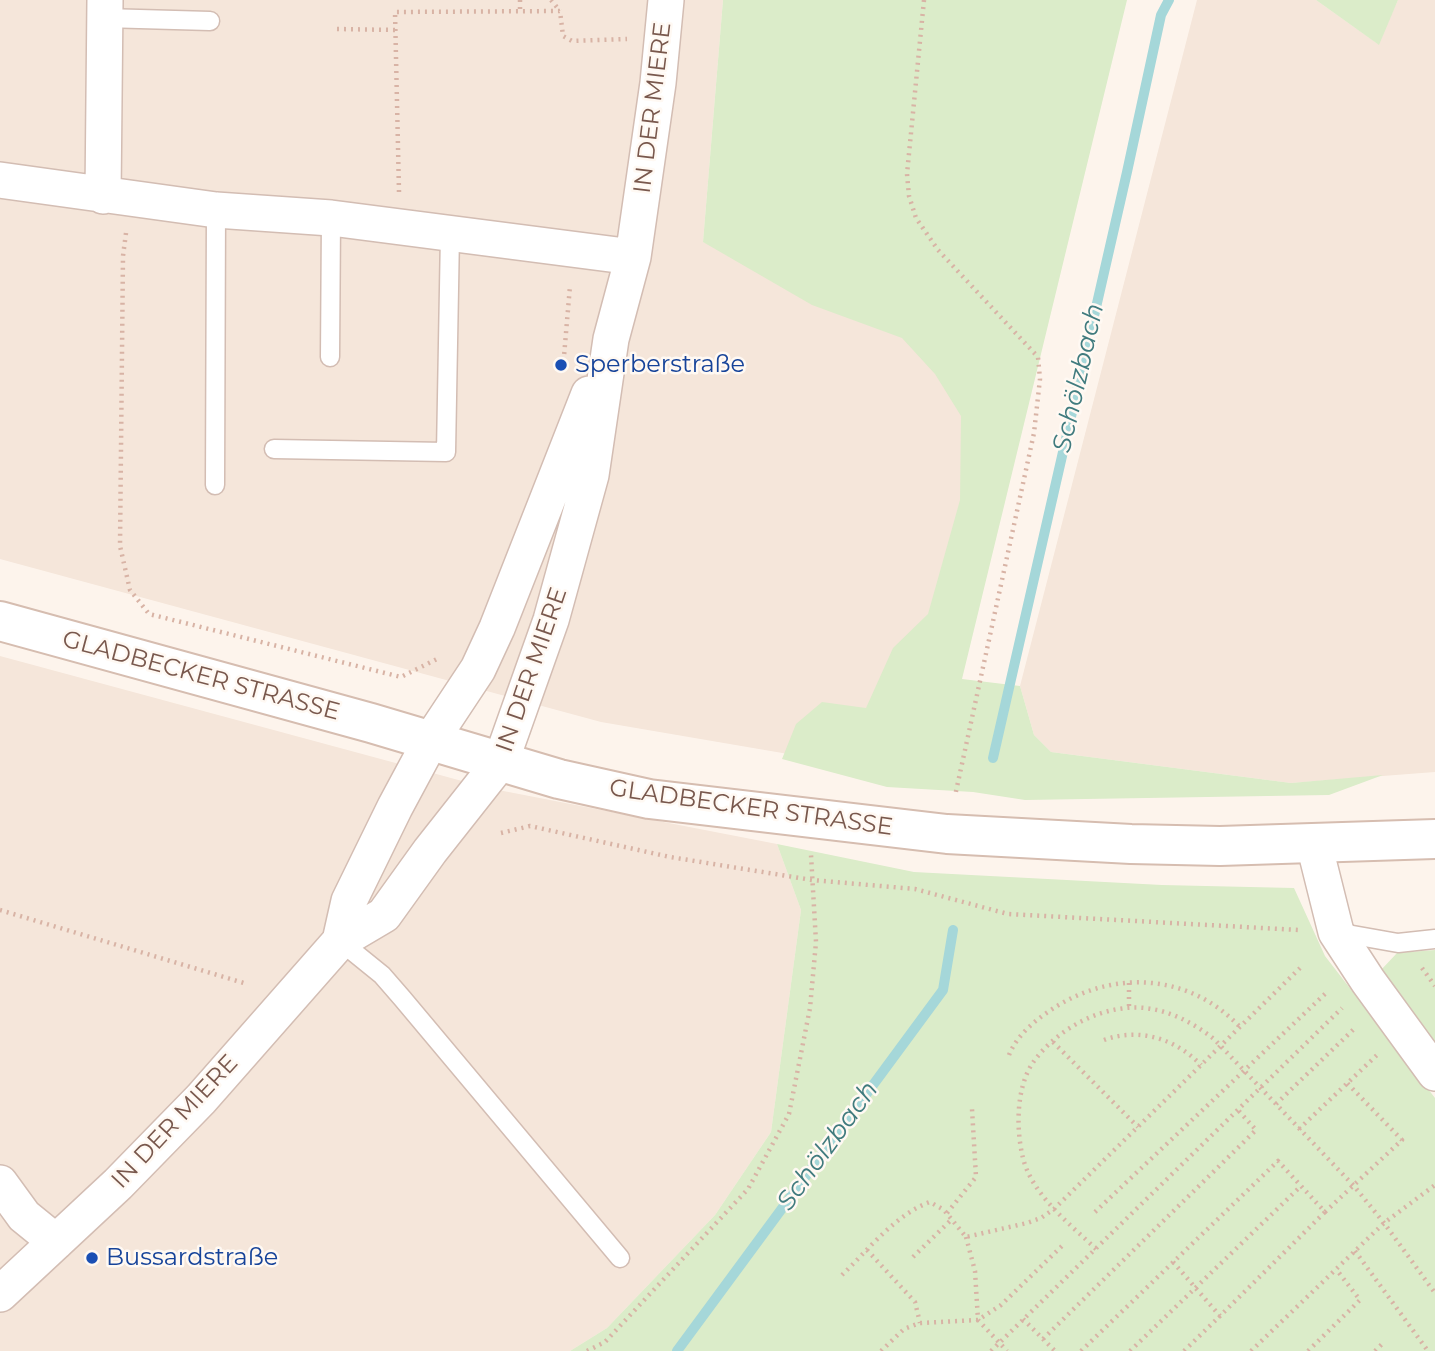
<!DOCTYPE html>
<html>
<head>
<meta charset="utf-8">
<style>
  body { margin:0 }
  canvas { display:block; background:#fdf4ec }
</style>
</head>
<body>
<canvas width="1435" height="1351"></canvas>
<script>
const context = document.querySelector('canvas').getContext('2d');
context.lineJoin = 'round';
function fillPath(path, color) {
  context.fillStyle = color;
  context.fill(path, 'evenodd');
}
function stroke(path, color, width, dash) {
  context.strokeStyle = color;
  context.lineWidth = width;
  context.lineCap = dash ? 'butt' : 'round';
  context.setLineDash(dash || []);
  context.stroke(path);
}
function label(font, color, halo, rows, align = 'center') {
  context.font = font + ' Montserrat,sans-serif';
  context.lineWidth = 5;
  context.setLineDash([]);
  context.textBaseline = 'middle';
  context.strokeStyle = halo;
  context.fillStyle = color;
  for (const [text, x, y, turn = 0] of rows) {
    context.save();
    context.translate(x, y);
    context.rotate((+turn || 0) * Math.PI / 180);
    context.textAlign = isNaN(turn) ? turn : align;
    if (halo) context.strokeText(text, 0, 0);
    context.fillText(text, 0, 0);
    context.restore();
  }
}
const residential = new Path2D(`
  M0,0H723L703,242L1005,315L911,775L601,722L0,559Z
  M1197,0H1316L1378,44L1398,0H1435V772L1291,783L1051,752L1034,735L1020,686Z
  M0,656L488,788L777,844L801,910L771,1132L715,1215L607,1328L570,1351H0Z`);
const green = new Path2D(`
  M723,0H1127L962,679L1020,686L1034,735L1051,752L1291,783L1383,775L1329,795L1025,800L973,792L887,787L782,759L796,724L822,702L866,708L893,648L928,614L960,500L961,416L935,374L902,338L812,305L703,242Z
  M1316,0H1398L1379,45Z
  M777,844L914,872L1162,885L1294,888L1325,956L1435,1098V1351H570L607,1328L715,1215L771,1132L801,910Z
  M1435,950V1042L1381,970L1397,953Z`);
const stream = new Path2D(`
  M993,758L1127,172L1161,15L1169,0
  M677,1351L943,990L953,930`);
const path = new Path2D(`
  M520,0V11
  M551,0L560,11
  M924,0L907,174L909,196L916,218L938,250L1038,357L1040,379L1034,433L955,796
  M337,29L396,30
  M399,192L395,12L560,11L563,36L572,41L627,39
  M126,233L123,256L120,546L130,590L149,614L401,677L439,658
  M563,368L570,286
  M501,833L530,826L670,857L812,880L915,889L1008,914L1299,930
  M0,910L244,983
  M1422,968L1435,986
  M1129,983V1008
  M1104,1040C1139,1027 1176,1039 1201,1065
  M1053,1042L1138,1127
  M1009,1055C1018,1033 1038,1018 1057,1006C1118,969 1191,975 1240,1027
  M1276,1104L1356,1027
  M1299,1129L1377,1055
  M1095,1212L1327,992
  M947,1213L976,1177L972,1109
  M966,1237L975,1271L978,1320L1007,1351
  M1096,1249C1070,1224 1032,1195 1023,1158C1016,1130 1016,1089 1032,1064C1057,1027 1108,1001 1152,1009C1175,1013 1196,1025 1214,1039L1354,1186L1384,1223L1435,1293
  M867,1250L915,1302L920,1323
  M1355,1251L1428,1351
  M913,1257L952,1219
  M1173,1262L1220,1316L1325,1212
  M842,1275C868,1250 896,1214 930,1202L944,1210L966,1237L1027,1223L1041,1218L1054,1209L1300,968
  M1023,1319L1055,1351
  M1043,1339L1256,1130L1238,1110
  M587,1351L605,1342L748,1189L789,1114L810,1008L816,942L811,855
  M881,1351L904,1329L920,1323L978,1320L1001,1305L1062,1246
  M991,1351L1342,1008
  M1081,1351L1278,1161L1325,1212L1402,1140L1347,1083
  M1130,1351L1301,1186
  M1184,1351L1220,1316
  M1251,1351L1384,1223L1435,1185
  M1308,1351L1360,1300L1336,1269
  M1375,1351L1383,1343`);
const lane = new Path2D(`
  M104,18L210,21
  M330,357L331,218
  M274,449L446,452L450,234
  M215,485L216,210
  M1336,932L1398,943L1435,939
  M340,941L382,975L402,998L620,1258`);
const street = new Path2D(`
  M0,180L216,210L331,218L633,257
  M103,196L105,0
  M1314,844L1336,932L1368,981L1435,1073
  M340,941L349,901L395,807L431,740L478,669L497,628L589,394
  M0,1183L24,1216L56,1242
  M0,1294L118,1184L201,1099L340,941L384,915L430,851L501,761L551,620L591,475L611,339L633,257L658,83L666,0`);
const secondary = new Path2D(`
  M0,621L371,723L559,779L649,799L947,834L1131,844L1220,846L1435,839`);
const markers = [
  [561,365,7,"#1a4fb4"],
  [92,1258,7,"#1a4fb4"]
];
const streetNames = [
  ["IN DER MIERE",653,108,-83],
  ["IN DER MIERE",532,670,-71],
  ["GLADBECKER STRASSE",201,676,15],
  ["GLADBECKER STRASSE",751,808,8],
  ["IN DER MIERE",175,1122,-47]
];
const transitNames = [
  ["Sperberstraße",575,365],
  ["Bussardstraße",106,1258]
];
const waterNames = [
  ["Schölzbach",1079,378,-77],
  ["Schölzbach",828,1146,-54]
];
fillPath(residential, '#f5e6da');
fillPath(green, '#dbecc9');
stroke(stream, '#a5d7d9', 10);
stroke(lane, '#d3bdb3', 21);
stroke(street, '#d3bdb3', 38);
stroke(secondary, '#d6bdb0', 42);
stroke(path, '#d8b3a5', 4.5, [2, 5]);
stroke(lane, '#fff', 18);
stroke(street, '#fff', 35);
stroke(secondary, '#fff', 38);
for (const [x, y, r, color] of markers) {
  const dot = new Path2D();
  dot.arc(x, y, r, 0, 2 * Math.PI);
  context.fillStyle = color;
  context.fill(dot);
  stroke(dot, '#fff9f3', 2.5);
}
label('24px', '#79584d', '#fff9f3', streetNames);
label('24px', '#164399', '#fff9f3', transitNames, 'left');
label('italic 26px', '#407b7e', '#fff9f3', waterNames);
</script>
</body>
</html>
